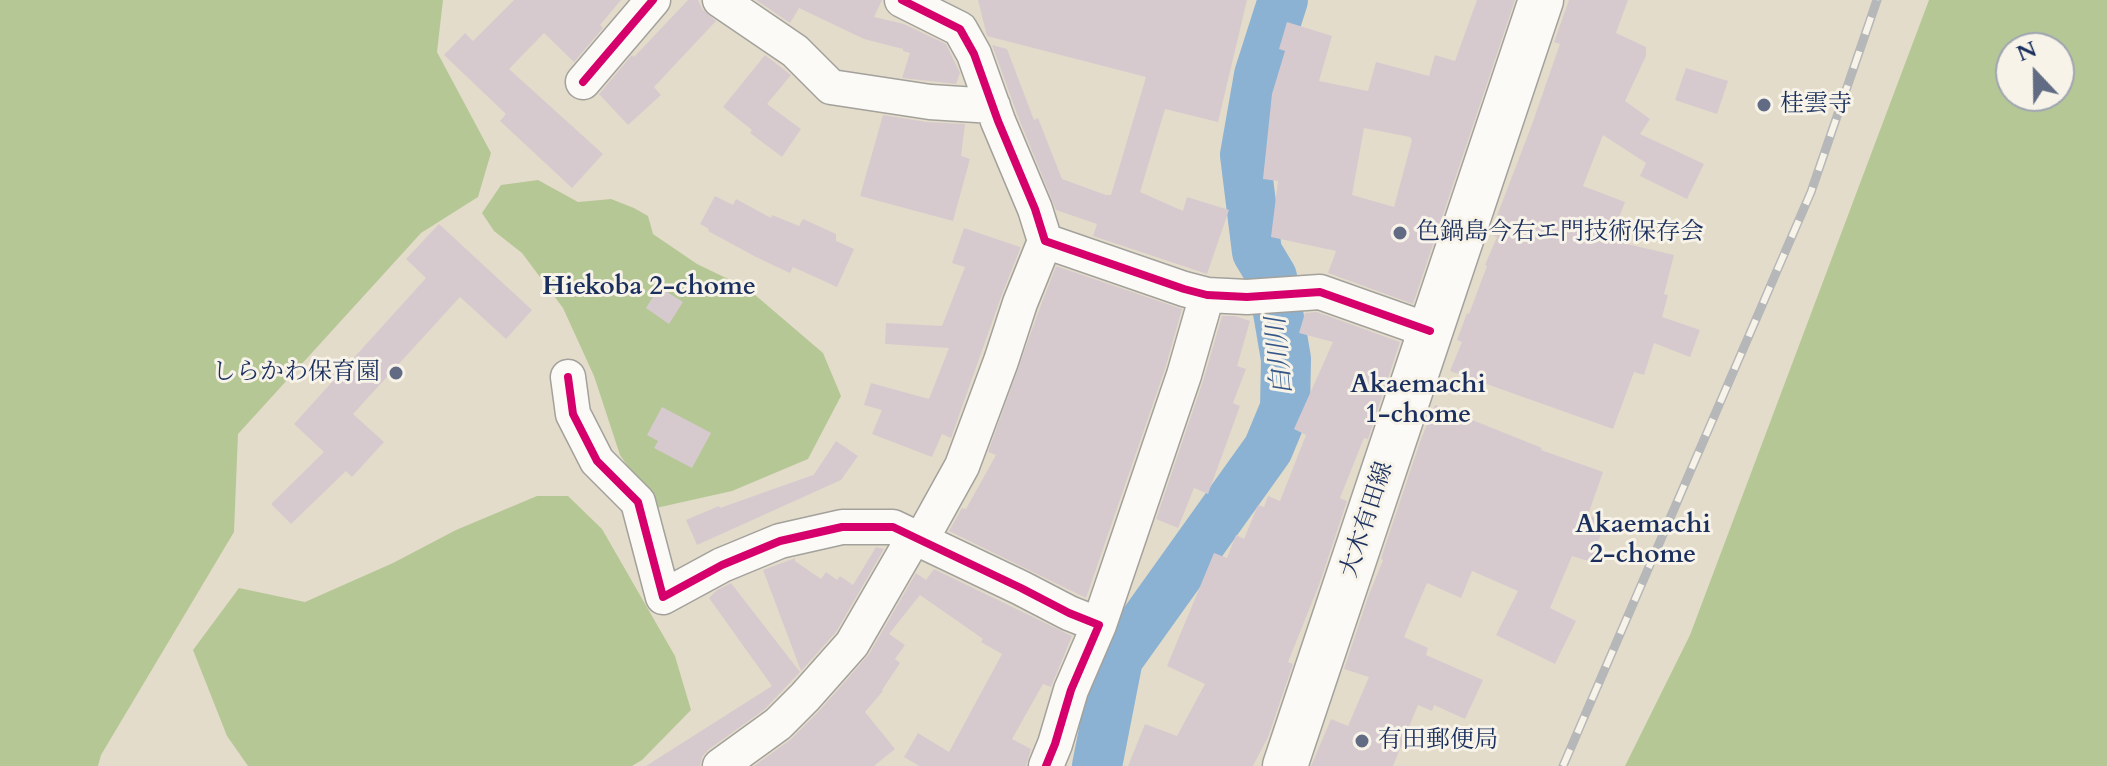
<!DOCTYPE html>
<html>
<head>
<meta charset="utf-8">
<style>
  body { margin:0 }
  #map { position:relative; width:2107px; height:766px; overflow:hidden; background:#e4dcca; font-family:Cardo,serif }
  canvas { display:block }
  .north { position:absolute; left:1995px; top:32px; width:80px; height:80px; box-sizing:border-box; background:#f7f3e8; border:2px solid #9fa5b1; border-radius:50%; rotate:338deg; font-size:22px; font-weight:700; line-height:32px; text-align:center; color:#1b2f5e }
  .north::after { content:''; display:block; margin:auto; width:28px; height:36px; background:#616c84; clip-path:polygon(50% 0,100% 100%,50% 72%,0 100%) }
</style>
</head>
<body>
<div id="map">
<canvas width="2107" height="766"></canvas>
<div class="north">N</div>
</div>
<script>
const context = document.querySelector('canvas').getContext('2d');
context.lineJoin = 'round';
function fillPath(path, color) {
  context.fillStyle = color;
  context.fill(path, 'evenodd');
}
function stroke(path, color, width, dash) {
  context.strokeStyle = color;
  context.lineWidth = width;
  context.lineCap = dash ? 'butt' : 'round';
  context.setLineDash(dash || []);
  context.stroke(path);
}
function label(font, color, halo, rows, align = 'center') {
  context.font = font + ' Cardo,"Noto Serif JP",serif';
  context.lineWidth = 6;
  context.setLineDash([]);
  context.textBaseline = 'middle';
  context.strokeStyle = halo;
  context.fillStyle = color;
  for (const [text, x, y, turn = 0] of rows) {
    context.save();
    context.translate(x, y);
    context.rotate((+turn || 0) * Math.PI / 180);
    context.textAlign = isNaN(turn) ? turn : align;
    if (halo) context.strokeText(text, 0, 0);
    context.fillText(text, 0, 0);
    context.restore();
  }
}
const forest = new Path2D(`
  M0,0H443L437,52L491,153L478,197L421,233L238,434L234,532L101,755L98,766H0Z
  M1929,0H2107V766H1625L1690,635ZM2011,48H2059V96H2011Z
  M538,180L578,202L611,199L634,208L648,216L653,234L697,264L747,288L823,353L841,396L808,459L732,491L656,508L620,455L594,376L563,308L522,253L494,231L482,213L501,185Z
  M537,496H568L602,529L675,656L691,710L642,760L632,766H248L227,736L193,650L239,588L305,602L393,563L456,530Z`);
const river = new Path2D(`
  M1097,766L1118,659L1268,449L1285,408L1286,359L1272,277L1257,252L1245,155L1259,75L1283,0`);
const building = new Path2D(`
  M514,0H621L600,25L603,28L574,62L544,33L509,69L603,154L572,188L500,121L506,114L444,55L465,33L473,41Z
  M688,0H698L702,9L716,21L654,87L661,95L628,125L599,94L632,55L634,57Z
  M756,0H882L874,17L904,24L946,44L960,73L956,84L902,78L910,53L903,51V49L864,39L799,8L790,23Z
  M978,0H1247L1218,122L1165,109L1140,192L1183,211L1187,197L1229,210L1207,274L1093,236L1097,224L1056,210L1017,114L992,45L1007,49L1034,120L1038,118L1062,179L1106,195H1111L1146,77L987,36Z
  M1477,0H1515L1413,304L1328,273L1336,251L1271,237L1278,181L1263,179L1272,94L1285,51L1279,49L1287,22L1332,36L1319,81L1368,91L1376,62L1429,76L1435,55L1455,61ZM1364,128L1410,137L1412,140L1394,207L1352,195Z
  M1569,0H1628L1616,33L1646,47V56L1625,101L1650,119L1640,134L1704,164L1687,199L1640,176L1646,163L1603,135L1583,186L1625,202L1610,240L1674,255L1664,294L1668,295L1662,317L1700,330L1690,357L1654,343L1644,375L1634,372L1613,429L1450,371L1462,342L1457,340L1467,313L1469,314L1487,266L1485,265L1497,237L1490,234L1531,127L1560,44L1554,42Z
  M765,55L791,75L767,104L801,129L782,157L750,133L752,130L723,107Z
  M1686,68L1728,81L1717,114L1675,100Z
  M883,115L927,122L965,124L961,156L970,159L953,221L860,196Z
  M715,196L733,205L736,199L771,218L772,215L799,226L803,219L836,234V241L854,249L837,287L793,267L790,273L756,257L708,231L709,229L700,224Z
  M439,224L532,310L506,339L460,297L353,414L384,442L352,477L346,471L291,524L271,504L324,452L294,424L426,278L406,259Z
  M964,228L1020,247V249L1001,297L951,438L942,434L932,457L872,434L882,410L864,405L871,383L929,399L949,348L885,344L886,323L942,326L965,267L952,263Z
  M1056,266L1182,309L1165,369L1086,598L949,531L962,508L966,509L996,455L988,452L1039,310Z
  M659,287L683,302L669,324L646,308Z
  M1317,312L1400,342L1368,439L1364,438L1340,498L1347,501L1319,585L1288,662L1293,664L1268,737L1253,766H1128L1145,724L1177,736L1205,684L1167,666L1214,553L1227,558L1236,535L1244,539L1258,505L1264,507L1268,496L1280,501L1306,435L1294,429L1333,342L1299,333L1305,313Z
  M1222,316H1235L1250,321L1237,366L1246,369L1233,403L1240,406L1208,494L1194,488L1178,528L1156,519L1203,381Z
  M1435,405L1542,448L1541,450L1603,472L1588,515L1605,522L1591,562L1572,556L1550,608L1576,621L1555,664L1496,635L1518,591L1472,571L1461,598L1427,583L1404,637L1428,648L1426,655L1483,680L1465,719L1434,705L1432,711L1418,705L1393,766H1311L1331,719L1348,726L1369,677L1344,669L1368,597L1383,560L1381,559L1384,549L1421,439Z
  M662,407L711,433L692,468L654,448L658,441L647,435Z
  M836,441L858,456L841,480L697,545L686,520L719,506L720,508L813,475V476Z
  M876,547L884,549L836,632L801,671L763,570L795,558V561L821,579L826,572L837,580L840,576L853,585Z
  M934,569L1072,636L1051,687L1043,684L1012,739L1031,749L1026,766H919L904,757L918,733L949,752L1002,654L981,642L983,639L920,595L889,634L905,645L895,659L900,663L882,690L883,691L865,712L895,749L874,766H754L790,740L820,710L869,654L916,573L926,580Z
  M731,583L800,672L765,709L708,750L702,757L700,766H646L772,686L709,598L717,590Z`);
const street = new Path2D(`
  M720,0L795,51L831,87L930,102L993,106
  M902,0L960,29L974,54L998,121L1035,209L1045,241L1184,289L1207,295L1247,297L1320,292L1430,331
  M583,82L653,0
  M568,377L573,414L597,461L638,502L663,597L722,565L780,541L842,527H893L1021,588L1069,613L1099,625L1071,690L1055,744L1046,766
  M921,540L962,466L1001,361L1020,303L1045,241
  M1099,625L1184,375L1207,295
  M720,766L778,724L805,697L852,644L914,537`);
const secondary = new Path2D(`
  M1285,766L1541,0`);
const rail = new Path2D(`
  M1563,766L1811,192L1877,0`);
const cycleway = new Path2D(`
  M902,0L960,29L974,54L998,121L1035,209L1045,241L1184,289L1207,295L1247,297L1320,292L1430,331
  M583,82L653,0
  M568,377L573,414L597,461L638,502L663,597L722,565L780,541L842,527H893L1021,588L1069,613L1099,625L1071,690L1055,744L1046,766`);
const markers = [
  [1764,105,8,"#616c84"],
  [1400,233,8,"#616c84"],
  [396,373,8,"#616c84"],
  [1362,741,8,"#616c84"]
];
const poiNames = [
  ["桂雲寺",1780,105],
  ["色鍋島今右エ門技術保存会",1416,233],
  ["しらかわ保育園",380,373,"right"],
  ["有田郵便局",1378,741]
];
const streetNames = [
  ["大木有田線",1368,520,-72]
];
const neighbourhoodNames = [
  ["Hiekoba 2-chome",649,288],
  ["Akaemachi",1418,386],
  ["1-chome",1418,416],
  ["Akaemachi",1643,526],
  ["2-chome",1643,556]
];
const waterNames = [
  ["白川川",1281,356,-95]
];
fillPath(forest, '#b6c796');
stroke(river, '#8bb2d2', 50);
fillPath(building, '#d7cacf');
stroke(street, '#a3a19c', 37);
stroke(secondary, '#a3a19c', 47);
stroke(street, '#fbfaf7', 34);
stroke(secondary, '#fbfaf7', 44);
stroke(rail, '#b5b7b9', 9);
stroke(rail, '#f7f3e8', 6, [18]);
stroke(cycleway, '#d6006c', 8);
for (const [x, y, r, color] of markers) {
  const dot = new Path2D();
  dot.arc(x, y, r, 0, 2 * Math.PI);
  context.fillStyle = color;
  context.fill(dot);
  stroke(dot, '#f7f3e8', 3);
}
label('24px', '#1b2f5e', '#f7f3e8', poiNames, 'left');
label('24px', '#1b2f5e', '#f7f3e8', streetNames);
label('bold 26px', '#1b2f5e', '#f7f3e8', neighbourhoodNames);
label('italic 26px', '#355788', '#f7f3e8', waterNames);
</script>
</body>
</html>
